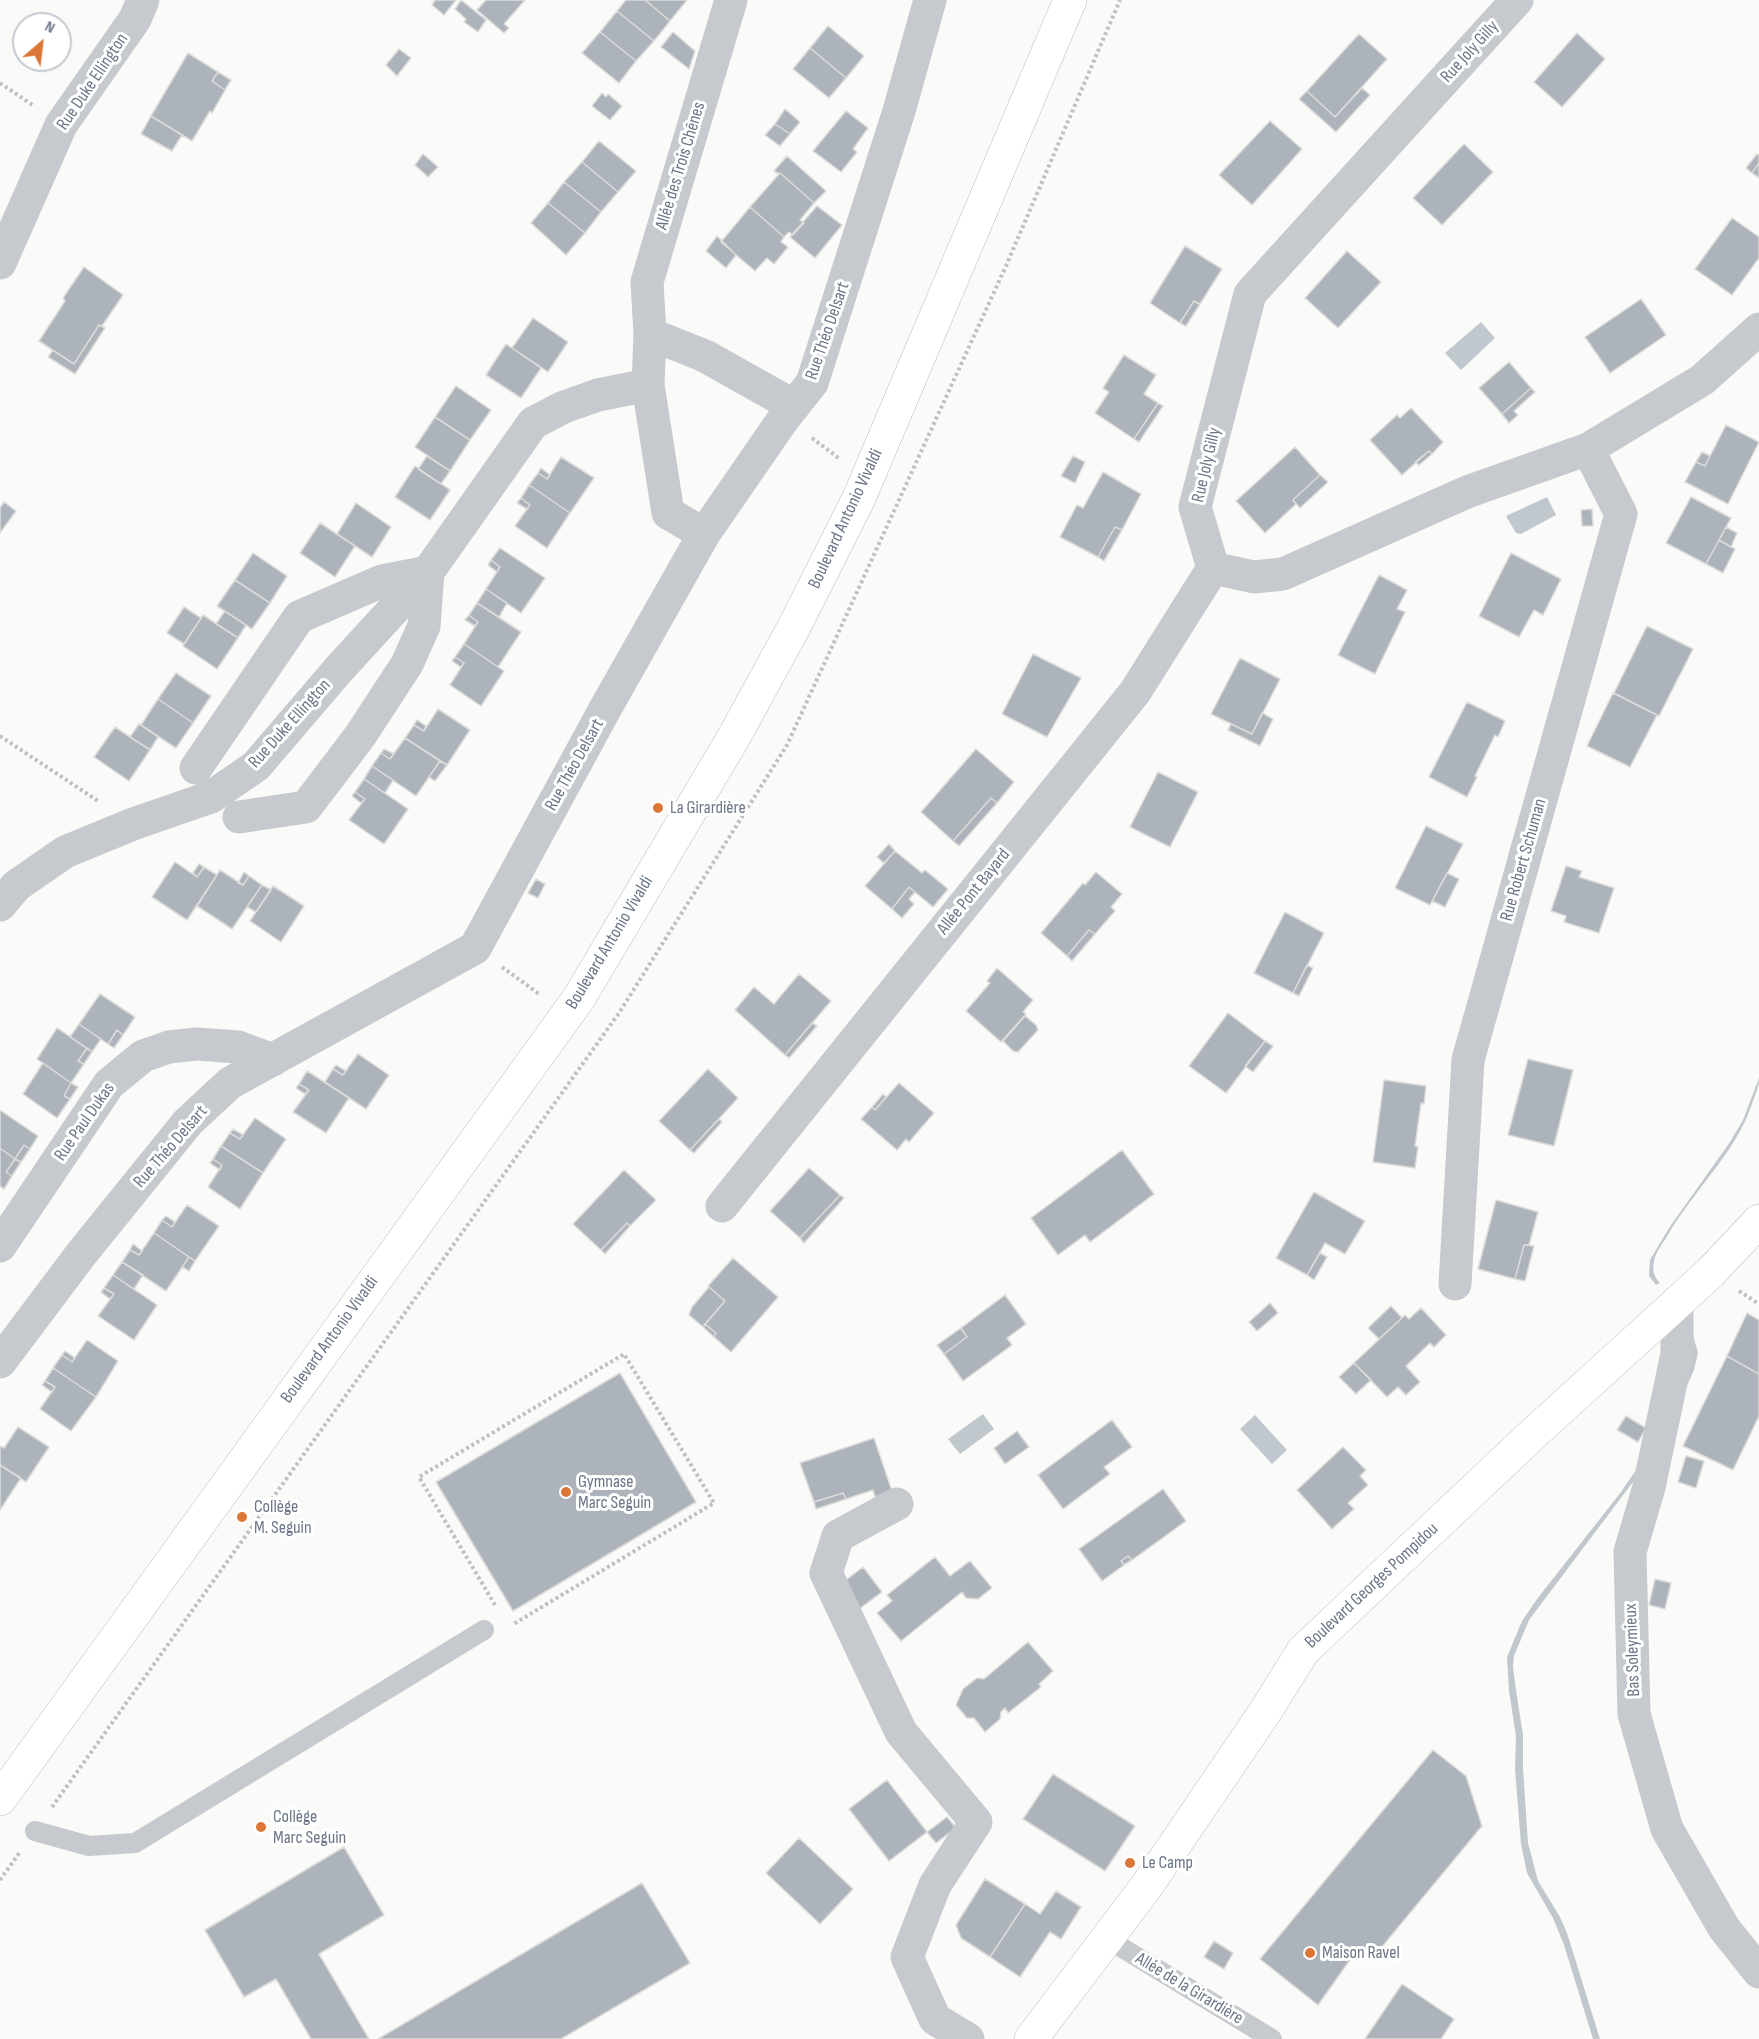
<!DOCTYPE html>
<html>
<head>
<meta charset="utf-8">
<style>
  body { margin:0 }
  #map { position:relative; width:1759px; height:2039px; overflow:hidden; background:#fafaf8; font-family:"Sofia Sans Condensed",sans-serif }
  canvas { display:block }
  .north { position:absolute; left:12px; top:12px; width:60px; height:60px; box-sizing:border-box; background:#fff; border:2px solid #c4c8cf; border-radius:50%; rotate:28deg; font-size:16px; font-weight:700; line-height:24px; text-align:center; color:#6b7687 }
  .north::after { content:''; display:block; margin:auto; width:21px; height:27px; background:#db7637; clip-path:polygon(50% 0,100% 100%,50% 72%,0 100%) }
</style>
</head>
<body>
<div id="map">
<canvas width="1759" height="2039"></canvas>
<div class="north">N</div>
</div>
<script>
const context = document.querySelector('canvas').getContext('2d');
context.lineJoin = 'round';
function fillPath(path, color) {
  context.fillStyle = color;
  context.fill(path, 'evenodd');
}
function stroke(path, color, width, dash) {
  context.strokeStyle = color;
  context.lineWidth = width;
  context.lineCap = dash ? 'butt' : 'round';
  context.setLineDash(dash || []);
  context.stroke(path);
}
function label(font, color, halo, rows, align = 'center') {
  context.font = font + ' "Sofia Sans Condensed",sans-serif';
  context.lineWidth = 6;
  context.setLineDash([]);
  context.textBaseline = 'middle';
  context.strokeStyle = halo;
  context.fillStyle = color;
  for (const [text, x, y, turn = 0] of rows) {
    context.save();
    context.translate(x, y);
    context.rotate((+turn || 0) * Math.PI / 180);
    context.textAlign = isNaN(turn) ? turn : align;
    if (halo) context.strokeText(text, 0, 0);
    context.fillText(text, 0, 0);
    context.restore();
  }
}
const water = new Path2D(`
  M1481,322L1495,338L1461,370L1445,353Z
  M1547,497L1556,515L1521,534L1516,533L1506,516Z
  M1759,1078C1759,1087 1756,1093 1753,1101C1738,1150 1695,1189 1669,1233C1664,1242 1655,1252 1654,1262C1652,1270 1654,1277 1660,1283L1656,1285L1649,1276L1650,1260L1669,1228L1730,1142L1743,1120Z
  M1692,1332L1698,1353L1694,1370L1681,1399L1645,1466L1529,1620L1514,1656L1513,1667L1516,1690L1523,1735V1768L1528,1843L1538,1881L1560,1917L1567,1933L1600,2039H1593L1564,1945L1553,1918L1527,1873L1521,1844L1515,1769L1516,1736L1509,1691L1507,1657L1522,1621L1537,1599L1621,1492L1638,1467Z
  M983,1414L994,1429L960,1454L948,1439Z
  M1255,1415L1287,1450L1272,1464L1240,1429Z`);
const building = new Path2D(`
  M435,0H456L444,15L432,5Z
  M461,0L486,20L478,32L464,22L466,19L455,9Z
  M486,0H525L504,24L509,28L504,33L477,10Z
  M626,0H645L670,21L654,41L617,11Z
  M645,0H687L670,21Z
  M617,11L654,41L636,61L600,32Z
  M828,26L864,56L846,78L810,48Z
  M600,32L636,61L619,83L582,53Z
  M673,32L695,51L689,69L661,47Z
  M1577,33L1605,59L1562,107L1534,82Z
  M1359,34L1387,59L1335,117L1307,91Z
  M810,48L846,78L829,98L793,69Z
  M399,49L411,58L397,76L386,65Z
  M188,53L218,72L212,81L225,90L212,113L210,111L192,141L151,116Z
  M218,72L231,80L225,90L212,81Z
  M1362,88L1370,95L1336,132L1299,99L1307,91L1335,117Z
  M602,93L606,97L608,94L622,106L610,120L592,106Z
  M785,109L800,122L790,134L775,124Z
  M846,111L868,128L853,149L857,152L841,172L813,151Z
  M151,116L182,135L172,151L141,134Z
  M1270,121L1302,149L1252,205L1219,175Z
  M775,124L790,134L780,146L765,135Z
  M599,141L636,171L618,192L582,162Z
  M1464,144L1493,172L1442,225L1413,198Z
  M423,154L438,167L428,177L415,165Z
  M1757,154L1759,155V163L1752,173L1746,168Z
  M787,156L826,191L814,203L780,173L779,174L774,171Z
  M582,162L618,192L601,212L564,182Z
  M1759,163V178L1752,173Z
  M780,173L814,203L800,220L804,223L793,235L789,232L784,237L750,207Z
  M564,182L601,212L585,233L548,203Z
  M548,203L585,233L566,255L531,223Z
  M817,206L842,225L815,258L790,237Z
  M750,207L784,237L781,242L788,247L774,264L767,258L755,271L721,242Z
  M1732,218L1759,237V258L1732,295L1695,269Z
  M717,236L736,255L726,268L706,251Z
  M1185,246L1222,269L1200,304L1194,301L1180,323L1150,303Z
  M1347,251L1381,282L1338,328L1305,298Z
  M84,267L123,295L102,326L99,325L74,364L39,341L65,301L63,298Z
  M1641,299L1666,335L1610,373L1585,337Z
  M1194,301L1200,304L1186,326L1180,323Z
  M533,318L568,342L548,372L512,348Z
  M99,325L105,328L75,374L48,357L53,350L74,364Z
  M506,344L541,368L521,398L486,375Z
  M1124,355L1156,375L1144,394L1158,403L1134,439L1095,413L1109,392L1103,388Z
  M1509,362L1531,388L1502,414L1479,388Z
  M456,386L491,410L470,440L435,417Z
  M1531,388L1535,392L1514,411L1518,415L1509,423L1502,414Z
  M1158,403L1163,406L1139,442L1134,439Z
  M1411,408L1443,442L1432,454L1429,451L1402,475L1370,440L1397,415L1400,418Z
  M435,417L470,440L450,471L415,447Z
  M1726,425L1759,442L1728,504L1685,482L1696,462L1705,466Z
  M1295,447L1320,475L1293,500L1296,504L1265,533L1236,501Z
  M1429,451L1432,454L1419,465L1415,462Z
  M1702,452L1710,456L1705,466L1696,462Z
  M427,456L450,471L441,484L418,469Z
  M1073,456L1085,462L1075,483L1061,476Z
  M561,457L594,478L570,513L529,485L538,473L547,479Z
  M415,466L450,490L430,520L395,497Z
  M541,468L550,475L547,479L538,473Z
  M1103,472L1141,494L1122,530L1115,527L1098,557L1060,537L1077,505L1083,508Z
  M1320,475L1328,482L1300,508L1293,500Z
  M529,485L570,513L547,548L515,526L530,505L521,498Z
  M1691,497L1731,518L1706,564L1666,543Z
  M521,498L530,505L527,509L517,503Z
  M4,502L16,511L0,533V508Z
  M356,503L391,527L372,557L337,534Z
  M1592,509L1593,526H1582L1581,510Z
  M320,523L355,546L335,577L300,553Z
  M1115,527L1122,530L1104,561L1098,557Z
  M1726,527L1737,533L1731,547L1719,540Z
  M1719,540L1735,549L1723,573L1706,564Z
  M500,548L545,578L521,613L486,589L500,567L491,560Z
  M253,553L287,576L270,603L235,580Z
  M1511,553L1561,579L1543,615L1534,610L1519,637L1479,616Z
  M491,560L500,567L497,572L488,565Z
  M1379,575L1407,590L1397,609L1405,612L1375,674L1338,655Z
  M235,580L270,603L252,629L217,606Z
  M486,589L507,603L499,617L477,603Z
  M477,603L521,632L498,667L464,644L478,622L469,615Z
  M184,607L201,618L184,644L167,633Z
  M225,611L246,625L238,638L216,624Z
  M203,615L238,638L217,669L183,646Z
  M469,615L478,622L475,626L465,620Z
  M1647,626L1693,649L1659,716L1614,693Z
  M464,644L504,671L481,706L450,685L464,663L455,657Z
  M1033,654L1081,678L1047,737L1002,714Z
  M455,657L464,663L461,667L452,661Z
  M1240,658L1280,679L1252,734L1211,714Z
  M176,673L211,696L193,723L158,699Z
  M1613,693L1657,715L1630,767L1587,746Z
  M158,699L193,723L176,748L141,725Z
  M1467,702L1505,721L1498,737L1495,735L1475,776L1477,777L1467,797L1429,777Z
  M438,709L470,730L447,765L405,738L414,725L424,731Z
  M1262,713L1273,719L1260,746L1228,730L1231,724L1252,734Z
  M417,720L426,726L424,731L414,725Z
  M139,724L158,737L150,750L130,737Z
  M115,727L150,750L129,781L94,757Z
  M405,738L440,761L416,796L372,766L381,753L390,759Z
  M384,749L394,754L390,759L381,753Z
  M976,749L1014,782L997,803L991,798L953,841L921,812Z
  M440,761L447,765L435,781L429,777Z
  M372,766L393,780L385,793L364,779Z
  M1158,772L1198,792L1170,847L1130,827Z
  M364,779L408,809L384,844L349,820L365,799L355,792Z
  M355,792L365,799L361,803L352,796Z
  M991,798L997,803L959,846L953,841Z
  M1426,826L1463,844L1430,905L1395,888Z
  M889,844L895,851L884,863L877,857Z
  M895,851L922,873L925,870L948,889L933,907L909,887L892,909L865,886Z
  M175,862L197,877L204,867L217,875L187,920L152,897Z
  M199,864L204,867L197,877L193,873Z
  M1566,866L1582,871L1579,877L1614,888L1599,933L1564,922L1566,916L1551,911Z
  M220,870L243,885L249,876L262,885L232,929L197,906Z
  M244,872L249,876L243,885L238,883Z
  M1096,872L1122,894L1111,907L1115,911L1095,934L1089,930L1067,956L1041,933L1083,883L1085,885Z
  M1447,873L1459,879L1445,907L1432,901Z
  M536,879L545,884L538,898L528,893Z
  M262,885L271,890L256,912L247,907Z
  M273,886L304,906L281,942L250,921Z
  M909,887L915,892L909,899L914,904L902,918L892,909Z
  M1285,912L1324,933L1293,993L1254,973Z
  M1089,930L1095,934L1072,961L1067,956Z
  M1307,965L1313,968L1299,996L1293,993Z
  M997,968L1033,1000L1023,1012L1026,1014L1001,1042L966,1011L990,983L987,981Z
  M799,974L831,1001L785,1055L735,1010L754,987L774,1004Z
  M100,994L135,1017L123,1035L117,1030L108,1044L79,1024Z
  M1228,1013L1265,1041L1226,1093L1189,1066Z
  M1025,1016L1036,1025L1038,1030L1018,1052L1013,1051L1003,1041Z
  M812,1023L817,1026L789,1058L785,1055Z
  M79,1024L101,1039L92,1052L70,1037Z
  M57,1028L87,1048L78,1061L84,1064L71,1083L37,1059Z
  M117,1030L123,1035L114,1048L108,1044Z
  M1265,1041L1273,1046L1253,1072L1245,1066Z
  M87,1048L92,1052L84,1064L78,1061Z
  M358,1054L389,1075L366,1109L325,1082L333,1069L343,1075Z
  M1528,1059L1573,1070L1554,1146L1508,1135Z
  M43,1063L71,1083L64,1096L70,1099L57,1118L23,1094Z
  M336,1065L346,1071L343,1075L333,1069Z
  M708,1069L738,1098L690,1150L659,1121Z
  M307,1071L349,1098L326,1133L293,1112L309,1090L299,1084Z
  M1384,1080L1426,1086L1424,1104L1421,1103L1415,1146L1418,1147L1415,1168L1373,1162Z
  M71,1083L78,1087L70,1099L64,1096Z
  M899,1083L934,1113L909,1142L906,1139L897,1150L861,1119L872,1107L875,1110Z
  M299,1084L309,1090L305,1094L296,1088Z
  M883,1094L886,1097L875,1110L872,1107Z
  M0,1110L38,1136L30,1149L24,1145L15,1159L0,1148Z
  M255,1118L286,1139L263,1173L221,1146L230,1133L240,1139Z
  M719,1119L722,1122L694,1153L690,1150Z
  M233,1129L243,1135L240,1139L230,1133Z
  M24,1145L30,1149L21,1162L15,1159Z
  M221,1146L263,1173L240,1209L208,1187L222,1165L213,1159Z
  M0,1148L15,1159L6,1172L12,1176L4,1189L0,1186Z
  M1122,1150L1154,1194L1090,1242L1085,1235L1058,1255L1031,1218Z
  M15,1159L21,1162L12,1176L6,1172Z
  M213,1159L222,1165L220,1170L210,1163Z
  M809,1168L840,1195L800,1238L770,1211Z
  M624,1170L656,1200L630,1226L627,1223L601,1250L573,1224Z
  M1314,1192L1365,1221L1345,1254L1325,1243L1307,1275L1276,1258Z
  M840,1195L844,1198L804,1243L800,1238Z
  M1496,1200L1538,1212L1529,1245H1524L1515,1279L1478,1269Z
  M187,1205L219,1226L195,1261L154,1233L162,1220L172,1227Z
  M166,1216L175,1222L172,1227L162,1220Z
  M627,1223L630,1226L605,1254L601,1250Z
  M154,1233L189,1257L166,1291L122,1262L130,1250L139,1255Z
  M133,1244L142,1251L139,1255L130,1250Z
  M1524,1245L1534,1246L1525,1281L1515,1279Z
  M1320,1253L1327,1257L1314,1280L1307,1275Z
  M189,1257L195,1261L189,1271L182,1267Z
  M733,1258L778,1297L731,1352L714,1337L716,1333L705,1324L725,1301L708,1286Z
  M122,1262L143,1275L134,1289L113,1275Z
  M113,1275L157,1305L134,1340L98,1316L114,1294L104,1288Z
  M709,1287L725,1301L703,1327L689,1315L692,1307Z
  M104,1288L114,1294L110,1299L101,1292Z
  M1005,1295L1026,1324L1007,1338L1012,1345L963,1381L944,1354L967,1337L961,1328Z
  M1270,1303L1278,1313L1257,1331L1249,1322Z
  M1391,1306L1402,1318L1379,1339L1368,1328Z
  M1421,1308L1446,1335L1434,1347L1430,1343L1406,1366L1420,1382L1406,1395L1398,1387L1387,1397L1354,1363L1405,1315L1409,1319Z
  M1747,1313L1759,1320V1374L1727,1356Z
  M705,1324L716,1333L714,1337L703,1327Z
  M961,1328L967,1337L944,1354L937,1345Z
  M87,1340L118,1361L96,1397L53,1368L62,1355L72,1362Z
  M65,1351L75,1358L72,1362L62,1355Z
  M1727,1356L1759,1374V1416L1733,1470L1683,1446Z
  M1354,1363L1371,1380L1356,1394L1339,1377Z
  M53,1368L96,1397L71,1431L40,1409L55,1387L45,1381Z
  M620,1373L696,1502L513,1611L436,1482Z
  M45,1381L55,1387L52,1392L42,1385Z
  M1626,1416L1646,1428L1638,1442L1617,1430Z
  M1112,1420L1132,1447L1104,1467L1110,1474L1063,1509L1038,1475Z
  M18,1427L49,1447L26,1482L0,1465V1446L4,1448Z
  M1017,1431L1029,1447L1005,1464L994,1448Z
  M874,1438L892,1491L875,1497L873,1490L846,1499L843,1493L814,1502L800,1463Z
  M1343,1447L1366,1470L1360,1476L1368,1485L1348,1503L1354,1509L1332,1529L1297,1490Z
  M1686,1456L1704,1461L1696,1488L1678,1482Z
  M0,1465L21,1478L0,1510Z
  M1163,1489L1186,1521L1132,1560L1128,1556L1121,1561L1124,1565L1102,1581L1079,1549Z
  M843,1493L846,1499L816,1509L814,1502Z
  M1128,1556L1132,1560L1124,1565L1121,1561Z
  M935,1557L950,1576L970,1561L992,1588L978,1599L966,1598L962,1592L901,1641L877,1613L892,1601L887,1595Z
  M863,1567L882,1592L855,1612L842,1583Z
  M1655,1579L1671,1583L1665,1609L1649,1605Z
  M1028,1642L1053,1671L1039,1684L1041,1687L1008,1713L1005,1708L1001,1712L1000,1719L985,1732L974,1718H967L956,1705L963,1689L977,1678L984,1679Z
  M1433,1750L1466,1776L1482,1826L1371,1960L1357,1950L1318,2005L1260,1959Z
  M1053,1774L1135,1826L1105,1871L1023,1819Z
  M887,1780L927,1832L889,1861L849,1809Z
  M947,1817L956,1828L936,1843L927,1832Z
  M799,1838L853,1889L820,1924L766,1873Z
  M344,1847L384,1915L319,1954L369,2039H311L276,1979L244,1997L205,1930Z
  M985,1879L1025,1904L990,1957L961,1938L956,1925Z
  M642,1883L690,1963L561,2039H378Z
  M1056,1891L1081,1907L1061,1939L1050,1932L1020,1977L990,1957L1025,1904L1040,1914Z
  M1214,1941L1233,1953L1224,1969L1204,1957Z
  M1402,1984L1454,2019L1441,2039H1365Z`);
const path = new Path2D(`
  M0,83L34,106
  M812,438L840,459
  M0,736L98,801
  M502,967L539,994
  M1739,1291L1759,1304
  M495,1605L419,1477L624,1354L714,1503L512,1625
  M52,1807L619,1013L787,745L1006,266L1120,0
  M0,1880L20,1852`);
const lane = new Path2D(`
  M35,1831L89,1846L135,1843L484,1630
  M1106,1938L1272,2039`);
const street = new Path2D(`
  M1517,0L1250,294L1195,507L1213,568L1254,577L1283,574L1467,492L1588,449L1702,380L1759,329
  M0,263L61,125L135,19L143,0
  M650,334L705,356L794,406
  M704,534L668,513L648,385L650,334L647,282L731,0
  M196,768L299,617L382,581L428,572L533,423L564,407L598,395L648,385
  M239,817L306,807L360,736L407,664L424,626L428,572
  M0,905L16,886L65,852L133,824L211,797L256,766L339,669L428,572
  M722,1206L1135,692L1213,568
  M0,1246L109,1084L143,1056L169,1047L197,1044L238,1047L273,1060
  M1455,1284L1468,1060L1621,514L1588,449
  M1677,1302V1354L1649,1487L1630,1552L1634,1714L1667,1829L1724,1928L1759,1972
  M0,1362L82,1253L188,1122L230,1083L475,948L605,709L704,534L784,418L812,383L899,111L930,0
  M897,1504L838,1536L826,1573L901,1732L976,1822L935,1885L907,1957L935,2019L968,2039`);
const secondary = new Path2D(`
  M0,1799L579,998L735,735L794,627L859,498L1070,0
  M1031,2039L1146,1887L1265,1712L1303,1651L1533,1434L1710,1273L1759,1221`);
const markers = [
  [658,808,6,"#db7637"],
  [566,1492,6,"#db7637"],
  [242,1517,6,"#db7637"],
  [261,1827,6,"#db7637"],
  [1130,1863,6,"#db7637"],
  [1310,1953,6,"#db7637"]
];
const streetNames = [
  ["Rue Joly Gilly",1470,52,-48],
  ["Rue Duke Ellington",93,82,-56],
  ["Allée des Trois Chênes",681,166,-73],
  ["Rue Théo Delsart",828,331,-71],
  ["Rue Joly Gilly",1207,465,-77],
  ["Boulevard Antonio Vivaldi",846,519,-65],
  ["Rue Duke Ellington",290,724,-48],
  ["Rue Théo Delsart",575,765,-61],
  ["Rue Robert Schuman",1524,860,-74],
  ["Allée Pont Bayard",974,892,-51],
  ["Boulevard Antonio Vivaldi",610,943,-59],
  ["Rue Paul Dukas",85,1122,-55],
  ["Rue Théo Delsart",171,1147,-49],
  ["Boulevard Antonio Vivaldi",330,1340,-54],
  ["Boulevard Georges Pompidou",1372,1586,-43],
  ["Bas Soleymieux",1633,1650,-92],
  ["Allée de la Girardière",1189,1989,31]
];
const poiNames = [
  ["La Girardière",670,808],
  ["Gymnase",578,1482],
  ["Marc Seguin",578,1503],
  ["Collège",254,1507],
  ["M. Seguin",254,1528],
  ["Collège",273,1817],
  ["Marc Seguin",273,1838],
  ["Le Camp",1142,1863],
  ["Maison Ravel",1322,1953]
];
fillPath(water, '#c0c8ce');
fillPath(building, '#adb3ba');
stroke(building, '#dcdcda', 1.5);
stroke(secondary, '#b9bcc1', 34);
stroke(path, '#bec0c3', 4, [3, 3]);
stroke(lane, '#c6c9cd', 20);
stroke(street, '#c6c9cd', 33);
stroke(secondary, '#fff', 33);
for (const [x, y, r, color] of markers) {
  const dot = new Path2D();
  dot.arc(x, y, r, 0, 2 * Math.PI);
  context.fillStyle = color;
  context.fill(dot);
  stroke(dot, '#fff', 2);
}
label('18px', '#6b7687', '#fff', streetNames);
label('18px', '#6b7687', '#fff', poiNames, 'left');
</script>
</body>
</html>
